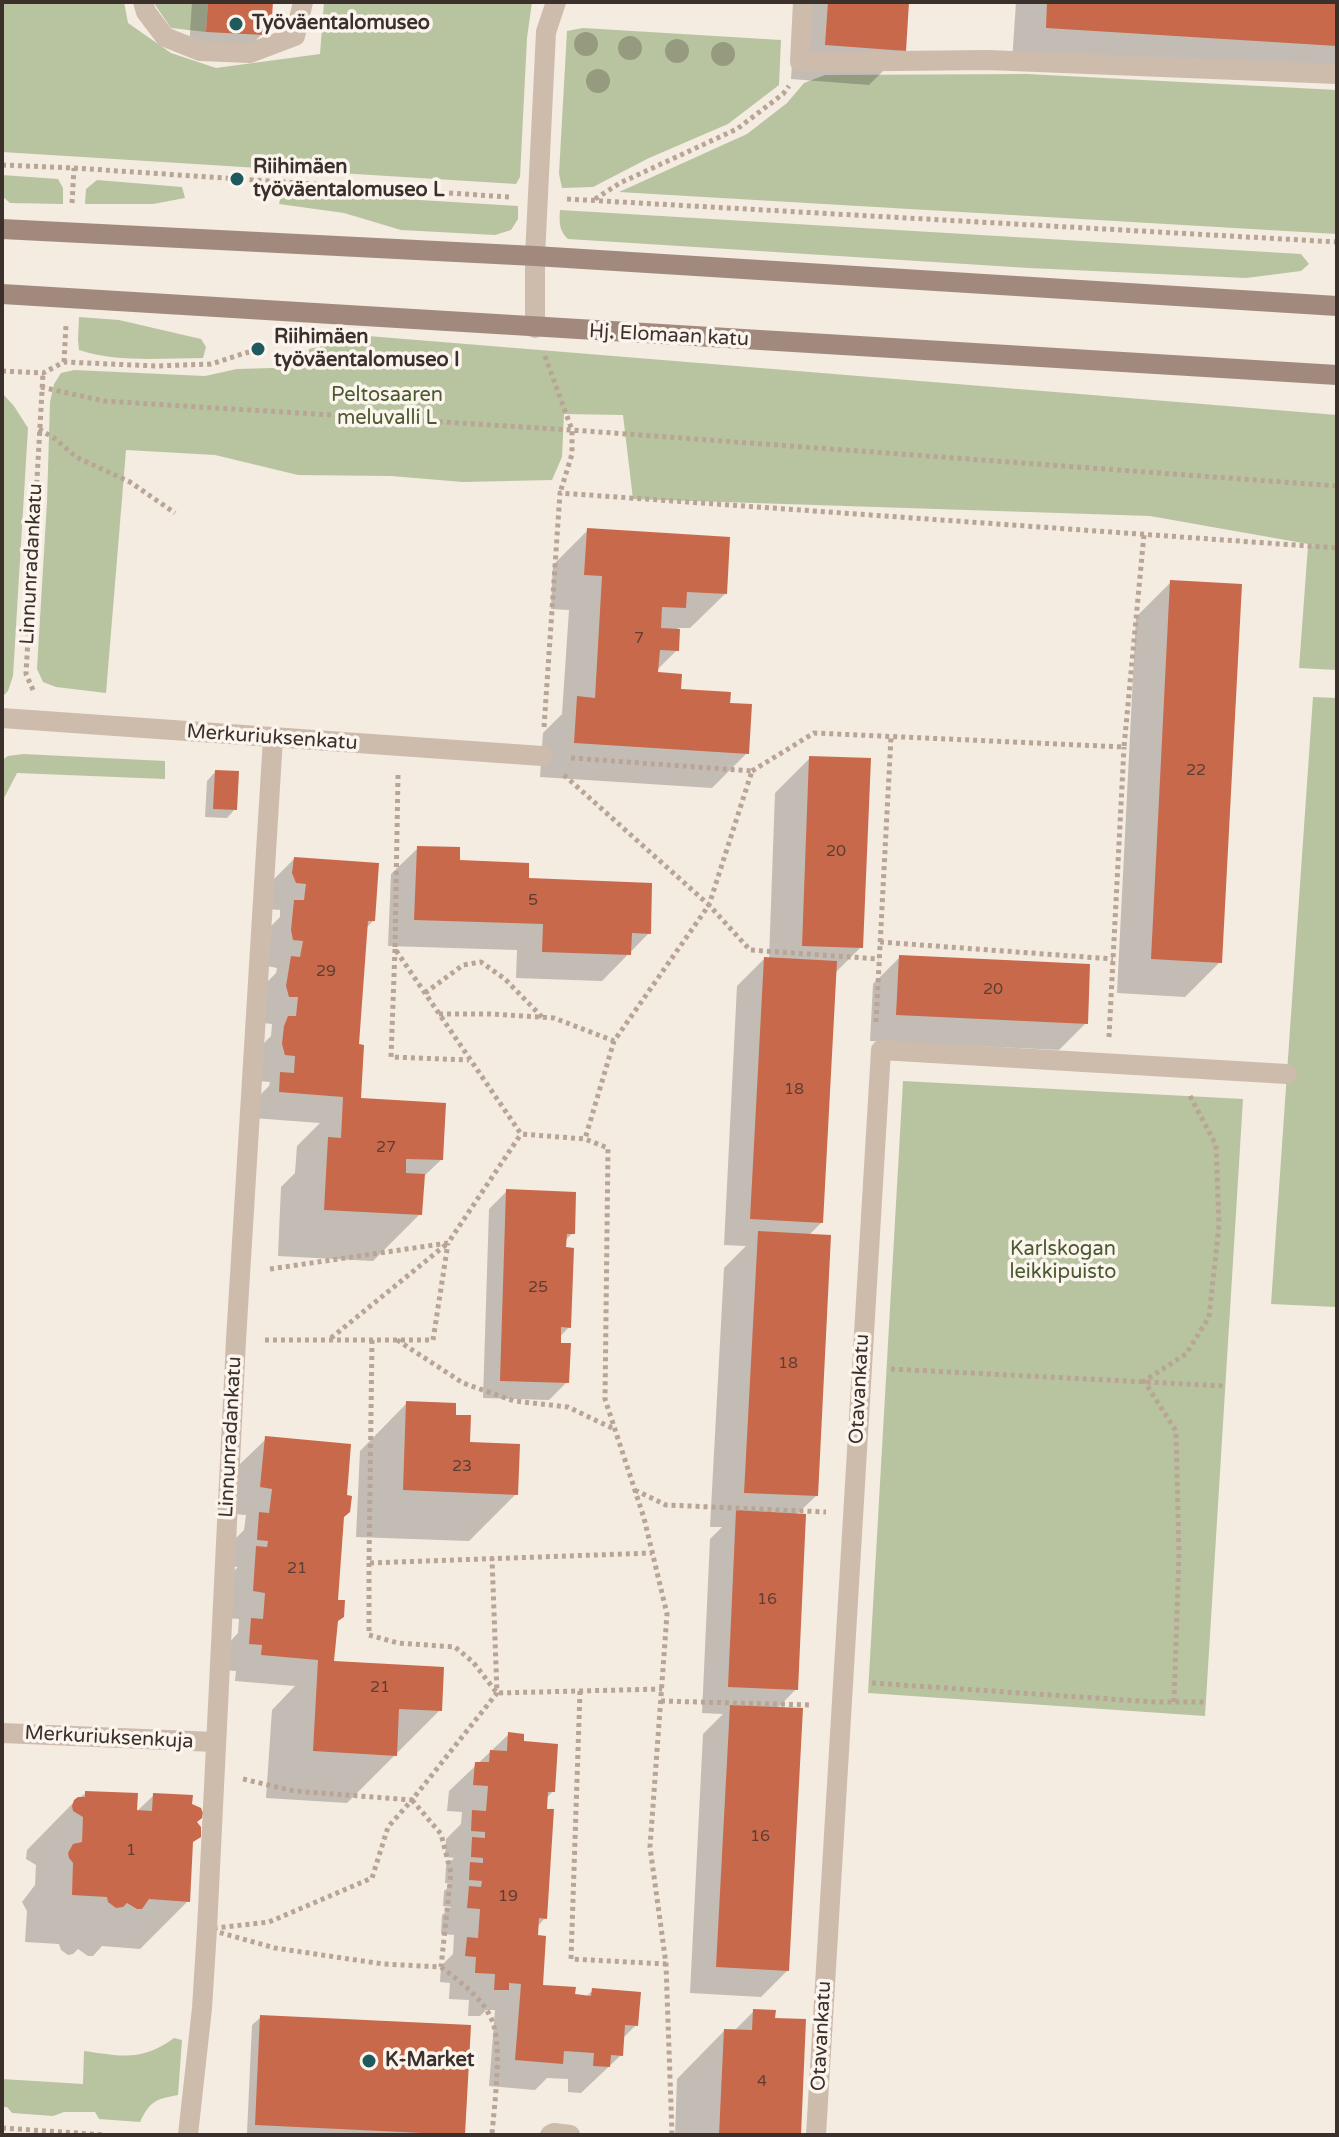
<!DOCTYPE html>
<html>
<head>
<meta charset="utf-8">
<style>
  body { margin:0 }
  #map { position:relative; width:1339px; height:2137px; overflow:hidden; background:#f4ebe1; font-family:"Varela Round",sans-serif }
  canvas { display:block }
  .frame { position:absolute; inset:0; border:4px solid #3b302b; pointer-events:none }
</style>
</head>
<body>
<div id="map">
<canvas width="1339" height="2137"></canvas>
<div class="frame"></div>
</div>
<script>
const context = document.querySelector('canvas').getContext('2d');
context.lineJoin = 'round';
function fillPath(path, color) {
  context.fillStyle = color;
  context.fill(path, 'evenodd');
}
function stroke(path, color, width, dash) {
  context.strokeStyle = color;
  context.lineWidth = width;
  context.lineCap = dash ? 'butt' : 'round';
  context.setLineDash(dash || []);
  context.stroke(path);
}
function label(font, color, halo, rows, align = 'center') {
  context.font = font + ' "Varela Round",sans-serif';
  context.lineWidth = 7;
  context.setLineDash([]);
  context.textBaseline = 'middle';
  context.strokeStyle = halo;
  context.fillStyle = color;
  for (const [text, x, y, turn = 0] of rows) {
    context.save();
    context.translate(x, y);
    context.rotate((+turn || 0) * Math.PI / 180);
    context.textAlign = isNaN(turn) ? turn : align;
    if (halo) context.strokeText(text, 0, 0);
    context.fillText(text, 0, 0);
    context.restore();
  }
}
const green = new Path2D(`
  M2,2H124L128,23L171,53L216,68L320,54L324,2H532L527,38L520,177L516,184L2,152Z
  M153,2H208L206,32L171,28Z
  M583,28L781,40L779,85L728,124L649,158L593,187L562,188L559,174L567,31Z
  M1027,74L1337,90V234L619,192L747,134L787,103L804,83L825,75Z
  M2,175L58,179L63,188V204L10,203L2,196Z
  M97,180L182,187L185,198L153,204H85L86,189Z
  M289,192L518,206V219L511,230L495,235L401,230L344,213L279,204L281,196Z
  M560,210L1301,254L1309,264L1301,271L1246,278L1029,268L568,239C559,231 559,222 560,210Z
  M79,317L119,320L201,339L206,347L203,358C162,358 118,363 79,350L78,340Z
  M368,336L1337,415V670L1299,668L1308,546L1314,545L1150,516L633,499L623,415L564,414L562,457L552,480L463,482L391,476L298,475L215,455L126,450L106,693L56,687L43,682L37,669L47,502L50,402L54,384L61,373L74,370L205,376L237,369L308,367L309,349Z
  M2,393L14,406L28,428L13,676L8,691L3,696Z
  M1313,697L1337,698V1307L1271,1304Z
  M23,754L165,761V779L17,773L2,802V760L8,756Z
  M903,1081L1243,1099L1205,1716L868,1693Z
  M174,2038L182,2040L178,2095C156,2099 150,2101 140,2122L99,2119L95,2112H64L53,2116L12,2113L7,2107H2V2079L83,2084L84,2051C122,2056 141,2062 174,2038Z`);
const shadow = new Path2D(`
  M192,2H271L270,17L263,24L262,34L244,53L189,49Z
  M796,2H907L904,50L869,85L791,79Z
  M1016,2H1337V82L1012,62Z
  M588,530L725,594L690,628H678L677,650L656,671L678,691L728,705L747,753L712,788L540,777L543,733L562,714L569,610L551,609L553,565Z
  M1171,582L1220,962L1185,997L1117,993L1136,617Z
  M810,758L861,947L834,974L822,1222L808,1236L816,1496L796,1515V1689L777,1709L788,1970L761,1997L690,1993L703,1734L723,1714L702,1713L710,1539L722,1527H710L724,1268L746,1246L724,1245L737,986L764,959H769L775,793Z
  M215,772L235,809L227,818L205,817L207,781Z
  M418,848L458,862L526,880L649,933L602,981L516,978L517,950L388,946L391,874Z
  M294,859L373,921L366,928L357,1046L358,1100L441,1160L422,1178L420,1214L373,1261L278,1256L281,1187L295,1173L297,1146L320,1123L253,1118L254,1101L269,1086L270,1082L258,1081L262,1045L271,1036L272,1024L263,1023L264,985L276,973L277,968L267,966L268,929L280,917V910L269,909L267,886Z
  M900,957L1086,1023L1059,1050L870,1041L873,984Z
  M507,1191L573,1233L564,1241L569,1327L559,1338L567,1382L549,1400L483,1398L489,1209Z
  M407,1403L454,1417L468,1444L516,1494L469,1541L356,1537L360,1451Z
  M266,1439L342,1517L335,1622L330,1663L440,1710L347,1803L266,1798L272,1710L295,1686L235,1681L236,1671L223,1670L225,1647L238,1633L239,1619L227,1618L230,1575L238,1567L231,1566L233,1541L244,1530L246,1515L234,1514L239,1465Z
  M509,1734L522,1743L553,1791L545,1800V1918L537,1927L540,1987L573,1996L586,1997L593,1990L636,2025L622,2039L621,2055L581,2093L568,2092V2079L547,2078L535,2090L489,2086L495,2010H486L480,2016H468L469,2000L449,1999L450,1983L440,1982L441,1966L453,1954L454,1935L441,1934L442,1915L451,1907L443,1906L444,1891L452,1884L445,1883L446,1866L454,1858L445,1857L446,1839L461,1824L462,1812L447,1811L449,1791Z
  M86,1793L135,1813L154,1795L195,1822L199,1836L191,1844L188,1901L140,1949L102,1946L93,1956H88L78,1949L73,1954L68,1955L61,1950L59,1944L25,1942L27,1911L22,1902L35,1885L36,1865L26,1859L27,1850L75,1801Z
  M754,2011L799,2135H675L677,2079L724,2031L733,2032Z
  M261,2017L464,2134L294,2135L247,2133L252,2025Z`);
const building = new Path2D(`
  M208,2H273L272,17H265L264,35L206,32Z
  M828,2H909L906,51L825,45Z
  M1047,2H1337V46L1046,28Z
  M587,528L730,537L727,594L687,592L686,608L662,607L661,628L680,629L679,651L660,650L658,672L682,674L681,689L731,692L730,703L752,704L749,754L574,743L577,696L595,698L602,576L584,575Z
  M1170,580L1242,584L1222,963L1151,959Z
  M809,756L871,758L863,948L802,946Z
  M215,770L239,771L237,810L213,809Z
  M417,846L460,847V860L529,863V878L652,883L651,934L632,933L631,955L542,952L543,924L414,920Z
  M294,857L379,863L375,921H368L359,1044L364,1045L361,1098L446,1103L443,1160L406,1159V1173L425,1174L422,1215L324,1210L328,1137L341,1138L343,1097L279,1092L280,1072L294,1073L295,1056L285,1055L282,1044L284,1026L288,1016H296L298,997H289L286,986L291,956L300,957L303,941L293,940L291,930L294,900H304L306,884L296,883L292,873Z
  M899,955L1090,964L1088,1024L896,1015Z
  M764,957L837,961L823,1223L750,1219Z
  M506,1189L576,1192L575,1234H567L566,1247L574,1248L571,1328L561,1327V1343H571L569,1383L500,1381Z
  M758,1231L831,1235L818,1496L744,1493Z
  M406,1401L456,1403V1415H471L470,1442L520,1444L518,1495L403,1490Z
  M265,1436L351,1444L347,1495L352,1496L350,1512L344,1517L338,1600H345L344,1617L338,1621L334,1661L444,1667L442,1711L399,1709L397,1756L313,1751L318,1660L261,1655L262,1645L249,1644L251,1618L263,1619L265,1593L253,1591L256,1546L267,1547L268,1541L257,1540L259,1512L269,1513L272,1489L260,1487Z
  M736,1510L806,1514L798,1690L728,1687Z
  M730,1705L803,1708L789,1971L716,1967Z
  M508,1732L524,1734V1741L558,1744L555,1792H548L547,1809H554L547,1919L539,1918L538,1935L546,1936L543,1985L576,1987L575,1994L591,1996L592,1988L641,1992L638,2026L625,2025L623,2056L611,2055L610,2067L593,2066L594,2053L564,2051L563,2064L515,2060L521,1984L509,1983V1990H494L495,1974L475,1973L476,1957L465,1956L467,1937L478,1938L480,1909L467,1908L469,1886L481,1887L482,1881L469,1880L470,1862L483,1863V1858L471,1857L472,1837L485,1838V1832L471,1831L472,1810L486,1811L488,1786L473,1785L475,1762H489L490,1750L507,1751Z
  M85,1791L138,1793L137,1810L152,1811L153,1793L193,1795L192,1804L201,1808L203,1813L202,1818L197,1822L201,1827V1837L193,1842L190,1902L149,1899L142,1909H137L127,1903L123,1907L116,1908L108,1902L107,1897L72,1895L73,1863L69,1858L68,1853L73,1844L82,1842L83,1817L73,1811L72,1806L74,1800L78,1797H85Z
  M753,2009L776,2010L775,2018L806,2019L801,2135H719L724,2029L752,2030Z
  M260,2015L471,2025L465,2135L255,2125Z`);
const path = new Path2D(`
  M2,165L74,168L509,197
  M567,199L1337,242
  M595,199L620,183L737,129L783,94L789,86
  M72,203L74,168
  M545,356L572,430V454L560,493
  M64,362L66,325
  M2,371L43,373L64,362L156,366L211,364L258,349
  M41,387L104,401L572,430L1337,486
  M39,429L54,438L76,457L130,482L175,513
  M33,690L26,674L43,373
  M544,727L560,493L1337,548
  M571,758L752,771L709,905L750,950L879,959
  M752,771L814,733L1124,747L1144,534
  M398,775L395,949L521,1134L585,1139L608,1148L605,1399L644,1518L667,1614L650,1847L666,1964L672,2135
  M564,775L709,905L614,1041L585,1139
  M880,942L1113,959
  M395,949L391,1057L469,1060
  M425,993L463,965L481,962L505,979L542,1017
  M439,1014H490L554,1018L614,1041
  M876,1022L891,737
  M1109,1037L1124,747
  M270,1269L448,1243L521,1134
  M331,1338L448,1243
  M265,1340H433L448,1243
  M372,1340L369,1563L652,1553
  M397,1340L463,1383L514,1401L568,1407L614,1429
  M891,1369L1225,1386
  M635,1490L666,1505L826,1512
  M369,1563V1635L398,1643L455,1647L473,1662L497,1693L662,1689
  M872,1683L1154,1702H1206
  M580,1691L571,1959L666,1964
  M661,1701L812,1705
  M1174,1702L1179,1554L1176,1431L1144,1381L1186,1354L1209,1317L1219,1225L1216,1145L1190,1096
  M243,1779L294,1791L412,1800L497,1693L492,1558
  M412,1800L441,1834L451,1873L441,1967L383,1964L275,1948L207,1929L269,1922L372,1878L388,1827Z
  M441,1967C459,1981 480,1996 490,2016C504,2041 494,2105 492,2135
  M2,2128L106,2135`);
const lane = new Path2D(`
  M143,2L146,12L165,37L200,51L250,53L295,36L303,2
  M803,2L800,62L988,60L1337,74
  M535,328V256L546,32L556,2`);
const street = new Path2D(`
  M2,718L542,756
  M2,1733L215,1742
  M188,2135L202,2008L207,1929L236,1340L273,738
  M550,2135L554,2133L570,2135
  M816,2135L881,1050L1287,1074`);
const secondary = new Path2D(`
  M2,229L535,256L1337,306
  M2,294L1337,375`);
const trees = [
  [586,44],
  [630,48],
  [677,51],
  [723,54],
  [598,81]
];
const markers = [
  [236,24,8,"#1f5a5e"],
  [237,179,8,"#1f5a5e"],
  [258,349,8,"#1f5a5e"],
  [369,2061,8,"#1f5a5e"]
];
const numberNames = [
  ["7",639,639],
  ["22",1196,771],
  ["20",836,852],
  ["5",533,901],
  ["29",326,972],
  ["20",993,990],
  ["18",794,1090],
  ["27",386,1148],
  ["25",538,1288],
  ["18",788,1364],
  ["23",462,1467],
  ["21",297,1569],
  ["16",767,1600],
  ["21",380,1688],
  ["16",760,1837],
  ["1",131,1851],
  ["19",508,1897],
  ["4",762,2082]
];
const poiNames = [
  ["Työväentalomuseo",252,24],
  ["Riihimäen",253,168],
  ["työväentalomuseo L",253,191],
  ["Riihimäen",274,338],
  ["työväentalomuseo I",274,361],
  ["K-Market",385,2061]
];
const streetNames = [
  ["Hj. Elomaan katu",669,336,3],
  ["Linnunradankatu",32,564,-87],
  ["Merkuriuksenkatu",272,738,4],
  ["Otavankatu",860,1389,-87],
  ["Linnunradankatu",231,1437,-87],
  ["Merkuriuksenkuja",109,1738,3],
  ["Otavankatu",822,2036,-87]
];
const parkNames = [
  ["Peltosaaren",387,396],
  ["meluvalli L",387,419],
  ["Karlskogan",1063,1250],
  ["leikkipuisto",1063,1273]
];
fillPath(green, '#b8c4a0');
fillPath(shadow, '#0003');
fillPath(building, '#c8694b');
stroke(path, '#b9a596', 5, [4, 4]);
stroke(lane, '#cdbbac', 20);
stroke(street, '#cdbbac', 20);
stroke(secondary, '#a18a7d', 20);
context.fillStyle = '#969b7f';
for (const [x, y] of trees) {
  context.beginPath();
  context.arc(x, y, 12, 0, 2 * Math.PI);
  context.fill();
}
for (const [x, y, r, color] of markers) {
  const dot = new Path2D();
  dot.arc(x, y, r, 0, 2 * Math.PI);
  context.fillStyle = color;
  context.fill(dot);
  stroke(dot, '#fbf5ee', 3);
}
label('16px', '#5e3e33', null, numberNames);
label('bold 20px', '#3b302b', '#fbf5ee', poiNames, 'left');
label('20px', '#3b302b', '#fbf5ee', streetNames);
label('20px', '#4a5a2e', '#fbf5ee', parkNames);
</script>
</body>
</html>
